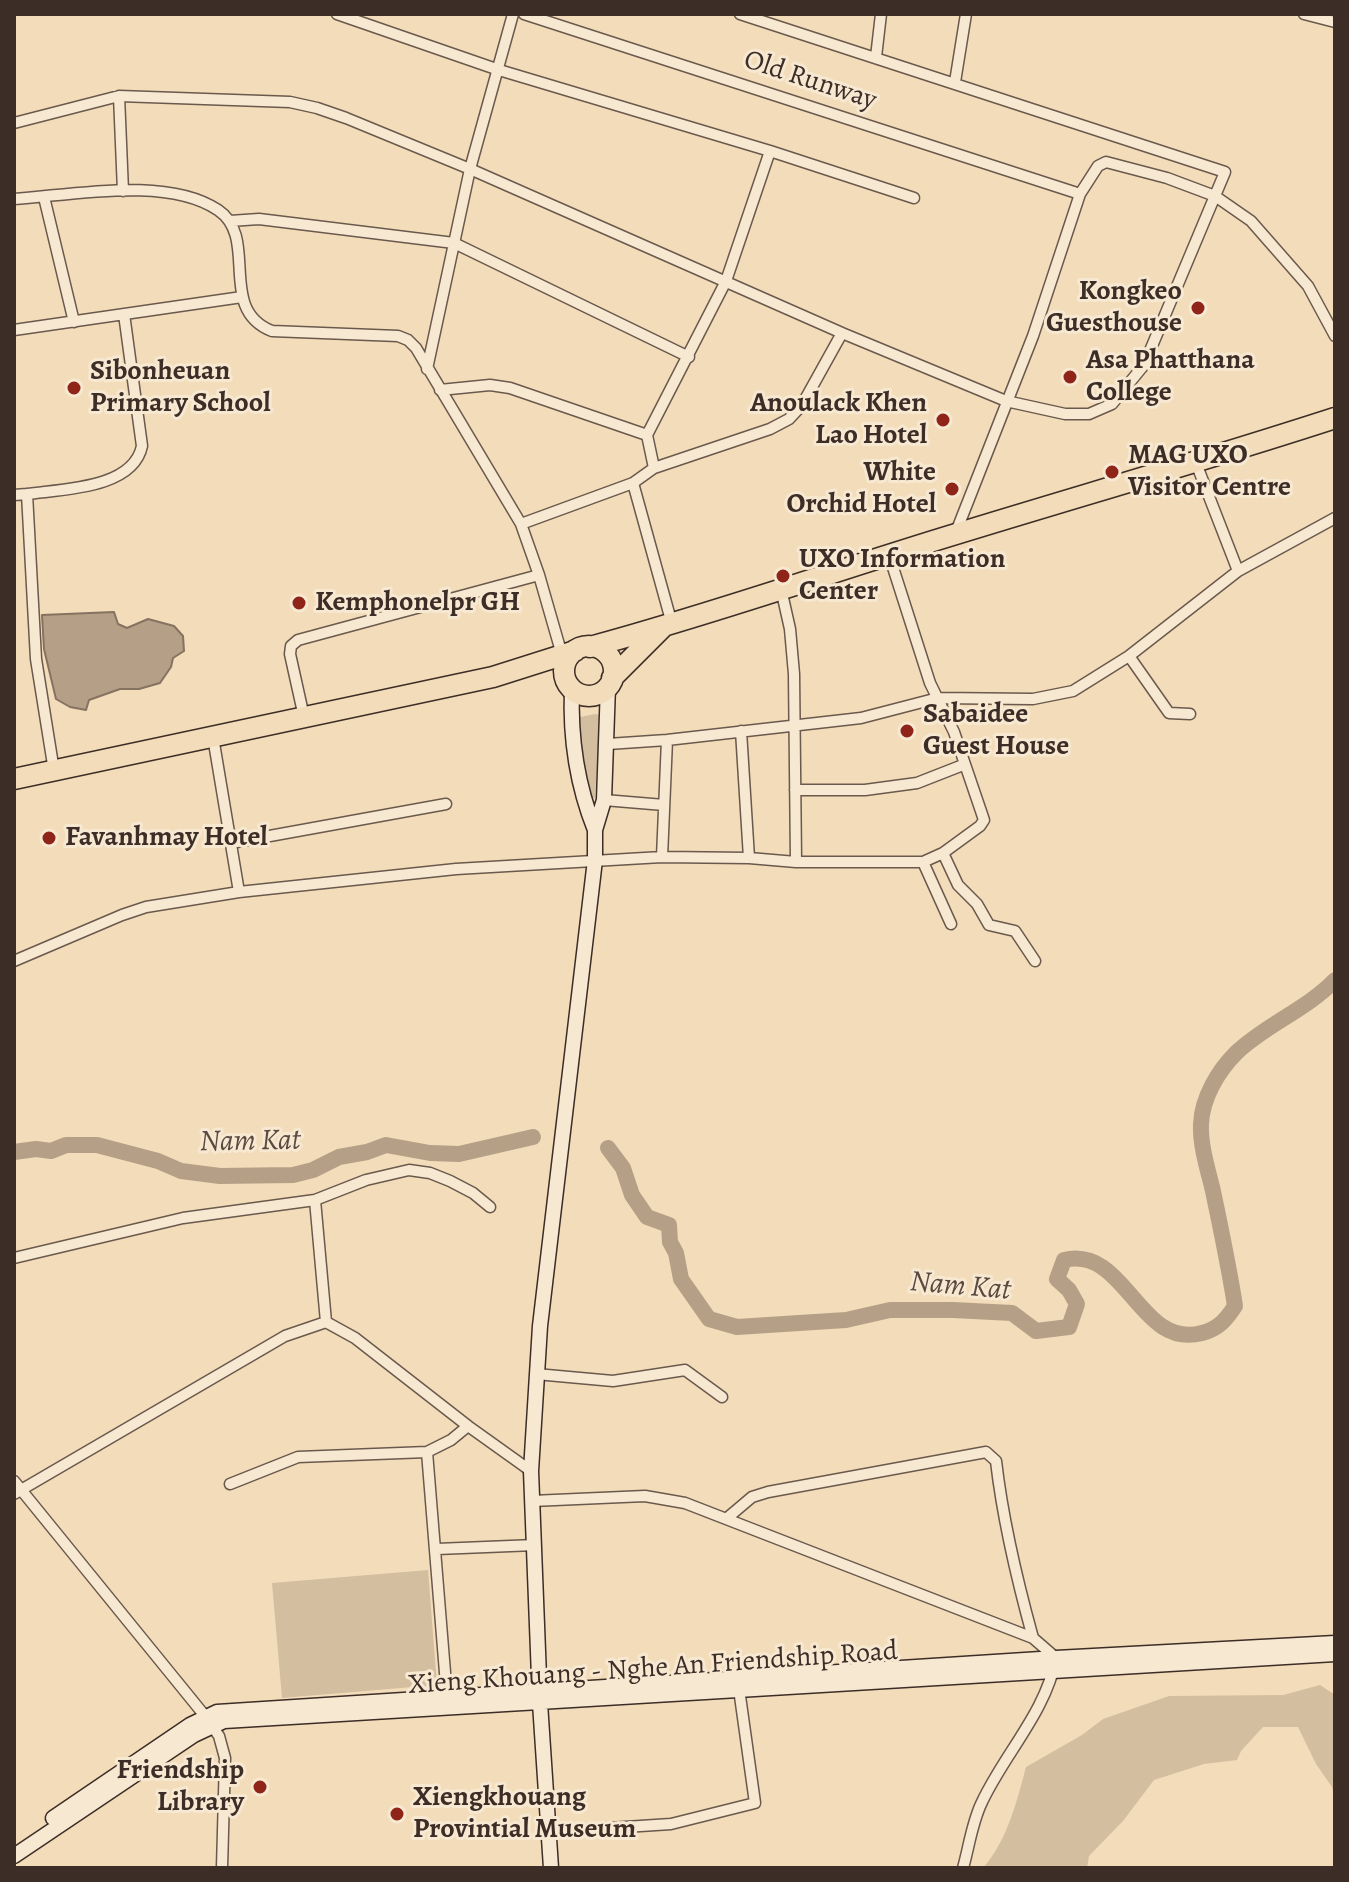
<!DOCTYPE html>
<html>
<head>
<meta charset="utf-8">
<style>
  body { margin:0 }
  #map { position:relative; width:1349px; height:1882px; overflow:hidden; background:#f3dcb9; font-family:Alegreya,serif }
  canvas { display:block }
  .frame { position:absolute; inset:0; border:16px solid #3d2d27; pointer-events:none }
</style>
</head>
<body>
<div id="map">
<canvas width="1349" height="1882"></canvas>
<div class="frame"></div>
</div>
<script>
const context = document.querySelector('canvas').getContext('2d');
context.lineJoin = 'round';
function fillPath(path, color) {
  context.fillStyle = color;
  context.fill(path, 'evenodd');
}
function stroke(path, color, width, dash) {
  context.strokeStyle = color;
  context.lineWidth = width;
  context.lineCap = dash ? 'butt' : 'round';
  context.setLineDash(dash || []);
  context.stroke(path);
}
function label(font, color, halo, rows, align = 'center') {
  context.font = font + ' Alegreya,serif';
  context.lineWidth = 6;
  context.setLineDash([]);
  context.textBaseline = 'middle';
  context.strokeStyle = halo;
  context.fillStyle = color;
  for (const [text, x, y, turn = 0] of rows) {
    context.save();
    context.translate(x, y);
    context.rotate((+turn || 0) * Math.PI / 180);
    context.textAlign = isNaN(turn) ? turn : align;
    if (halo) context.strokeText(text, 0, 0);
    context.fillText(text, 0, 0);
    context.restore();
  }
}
const green = new Path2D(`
  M595,714L600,715L595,798H590L574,724L575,718Z
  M428,1570L437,1685L282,1698L272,1583Z
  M1320,1685L1335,1695V1799L1332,1787L1316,1764L1298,1727H1263L1241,1751L1237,1760L1204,1764L1154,1780L1123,1821L1089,1856L1087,1868H983C1007,1841 1017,1801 1026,1767L1082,1735L1103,1719L1169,1696L1283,1695Z`);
const water = new Path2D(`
  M114,612L118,624L127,628L148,619L174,626L183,636L184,651L173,658L171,667L160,683L139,689H120L89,700L86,710L70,707L56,699L44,649L42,615Z`);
const river = new Path2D(`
  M608,1148L623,1168L632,1195L647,1217L669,1225L670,1242L676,1253L681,1279L709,1319L737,1327L846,1320L890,1310H953L1012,1313L1036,1331L1069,1327L1077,1304L1069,1290L1057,1279L1064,1260C1126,1245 1139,1350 1202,1333C1218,1329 1226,1320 1235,1306C1229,1267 1221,1230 1213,1191C1208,1170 1200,1146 1201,1124C1202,1098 1218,1071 1236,1053C1265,1025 1306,1010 1335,980
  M14,1152L36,1149L51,1151L66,1145H97L158,1161L181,1171L220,1176L293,1175L313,1170L339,1157L367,1152L386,1145L430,1153L459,1154L533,1137`);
const street = new Path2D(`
  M337,14L499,70L770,151L914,198
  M524,14L1080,194
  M1304,14L1335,22
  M876,57L881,14
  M955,82L966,14
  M119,96L123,191
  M14,123L119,96L290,102L317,108L346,118L470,169L842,333L1006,401L1065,414H1089L1112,404L1144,365L1225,172L740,14
  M44,197L74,322
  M14,199C73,195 167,176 218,210C260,238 216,309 272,331L398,336L408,340L416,348L521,524L539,575L562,655
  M230,221L259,219L454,243L689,357
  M14,330L242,297
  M427,369L470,169L513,14
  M440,390L490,385L510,388L647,435
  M1196,463L1238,571
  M654,468L647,435L726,281L770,151
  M633,483L672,624
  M27,494C62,489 133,489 142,446L124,314
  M14,495L27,494L36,659L54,771
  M521,524L633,483L654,468L770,429L789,419L802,405L842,333
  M956,532L1033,336L1080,194L1098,166L1106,162L1167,178L1215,196L1251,221L1308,286L1335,336
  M781,589L790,629L794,674L796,862
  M1129,656L1169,713L1190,714
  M304,717L290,654L291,646L298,640L539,575
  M741,731L749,858
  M213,737L239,892
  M608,744L667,740L861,718L938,698L1033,699L1073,691L1129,656L1238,571L1335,518
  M795,790H865L917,783L963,765
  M604,800L664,805
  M231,843L446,804
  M943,853L958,885L977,904L989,925L1015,931L1035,961
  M662,857L667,740
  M923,862L951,924
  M14,961L122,915L146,907L239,892L456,869L662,857L749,858L796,862H923L943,853L980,826L984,820L954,732L930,683L889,555
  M315,1200L326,1322
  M14,1258L183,1218L315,1200L366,1180L409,1170L430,1173L450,1181L473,1193L490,1207
  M536,1374L613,1381L685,1370L722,1397
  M427,1452L447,1697
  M14,1481L205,1716L219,1736L225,1758L222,1868
  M230,1484L298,1457L427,1452L451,1440L468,1426
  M14,1494L285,1336L326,1322L355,1338L468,1426L531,1471
  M532,1501L645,1496L685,1503L1033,1638L1056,1658C1046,1712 1005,1753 982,1802C972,1822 969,1847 963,1868
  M726,1519L752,1497L768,1492L986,1452L996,1461C1003,1522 1017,1580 1033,1638
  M437,1549L535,1545
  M548,1832L671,1824L755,1803L739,1689`);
const secondary = new Path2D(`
  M572,689C570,737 577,785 595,830
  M53,1818L190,1725L217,1712L1056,1658L1335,1643
  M14,1856L194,1735L224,1721L1335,1654
  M551,1868L540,1703L531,1471L540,1326L595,860V830L604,800L608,686`);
const highway = new Path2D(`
  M564 671a25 25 0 1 1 50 0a25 25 0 1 1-50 0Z
  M590,647C713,614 834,571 956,534C1083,495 1209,459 1335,418
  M612,678L663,627
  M14,779L493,677L575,651`);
const markers = [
  [1198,308,8,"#8f2418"],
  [1070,377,8,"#8f2418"],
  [74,388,8,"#8f2418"],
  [943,420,8,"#8f2418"],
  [1112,472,8,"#8f2418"],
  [952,489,8,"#8f2418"],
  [783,576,8,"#8f2418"],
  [299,603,8,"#8f2418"],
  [907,731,8,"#8f2418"],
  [49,838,8,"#8f2418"],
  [260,1787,8,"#8f2418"],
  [397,1814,8,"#8f2418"]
];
const streetNames = [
  ["Old Runway",810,81,18],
  ["Xieng Khouang - Nghe An Friendship Road",653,1669,-4]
];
const poiNames = [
  ["Kongkeo",1182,292,"right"],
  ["Guesthouse",1182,324,"right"],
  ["Asa Phatthana",1086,361],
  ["College",1086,393],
  ["Sibonheuan",90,372],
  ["Primary School",90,404],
  ["Anoulack Khen",927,404,"right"],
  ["Lao Hotel",927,436,"right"],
  ["MAG UXO",1128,456],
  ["Visitor Centre",1128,488],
  ["White",936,473,"right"],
  ["Orchid Hotel",936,505,"right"],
  ["UXO Information",799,560],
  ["Center",799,592],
  ["Kemphonelpr GH",315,603],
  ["Sabaidee",923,715],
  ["Guest House",923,747],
  ["Favanhmay Hotel",65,838],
  ["Friendship",244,1771,"right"],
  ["Library",244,1803,"right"],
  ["Xiengkhouang",413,1798],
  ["Provintial Museum",413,1830]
];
const waterNames = [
  ["Nam Kat",250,1142,-1],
  ["Nam Kat",960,1287,5]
];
fillPath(green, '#d4bea0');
fillPath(water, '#b5a087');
stroke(water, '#857261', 2);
stroke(river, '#b5a087', 16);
stroke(street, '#6a594c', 13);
stroke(secondary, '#3d2d27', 17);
stroke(highway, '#3d2d27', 23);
stroke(street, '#f7e8d2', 10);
stroke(secondary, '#f7e8d2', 14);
stroke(highway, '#f3dcb9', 20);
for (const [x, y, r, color] of markers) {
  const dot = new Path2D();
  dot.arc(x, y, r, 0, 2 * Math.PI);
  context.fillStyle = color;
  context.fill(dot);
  stroke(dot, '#f7e8d2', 3);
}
label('28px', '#3d2d27', '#f7e8d2', streetNames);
label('bold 28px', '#3d2d27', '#f7e8d2', poiNames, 'left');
label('italic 30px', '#5b4a3f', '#f7e8d2', waterNames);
</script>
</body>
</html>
